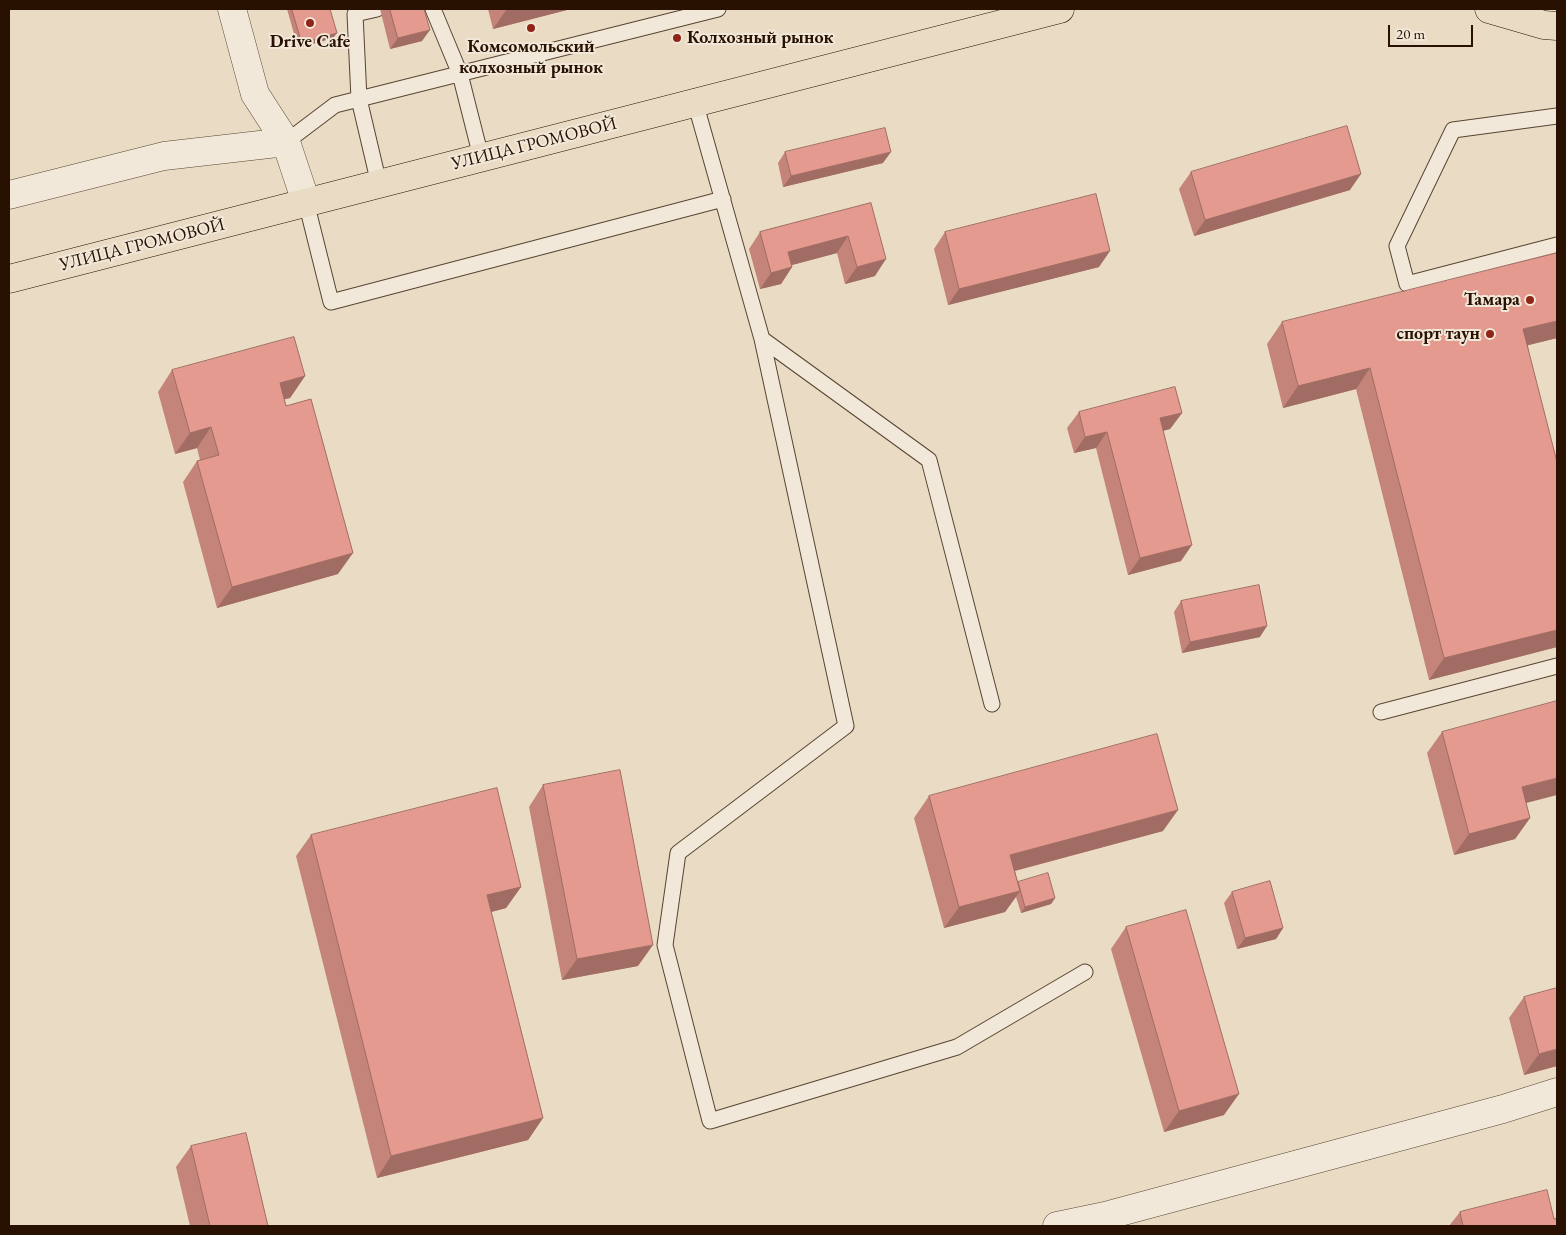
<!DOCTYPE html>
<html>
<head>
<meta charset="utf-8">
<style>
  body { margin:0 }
  #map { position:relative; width:1566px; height:1235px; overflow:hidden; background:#eadcc4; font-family:"EB Garamond",serif }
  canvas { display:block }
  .frame { position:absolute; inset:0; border:10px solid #281100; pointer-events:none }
  .scale { position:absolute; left:1388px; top:25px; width:85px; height:22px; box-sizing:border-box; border:2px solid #281100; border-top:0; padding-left:6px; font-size:15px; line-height:18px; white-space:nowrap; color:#281100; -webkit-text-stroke:4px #f1e8d9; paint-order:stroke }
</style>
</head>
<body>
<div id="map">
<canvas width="1566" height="1235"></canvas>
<div class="frame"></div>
<div class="scale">20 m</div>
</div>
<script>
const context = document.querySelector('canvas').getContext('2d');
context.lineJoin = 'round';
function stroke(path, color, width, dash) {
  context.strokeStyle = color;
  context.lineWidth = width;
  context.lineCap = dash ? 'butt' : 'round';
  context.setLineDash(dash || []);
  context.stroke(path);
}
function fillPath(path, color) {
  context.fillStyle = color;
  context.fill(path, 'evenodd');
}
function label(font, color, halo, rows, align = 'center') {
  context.font = font + ' "EB Garamond",serif';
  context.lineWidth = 4;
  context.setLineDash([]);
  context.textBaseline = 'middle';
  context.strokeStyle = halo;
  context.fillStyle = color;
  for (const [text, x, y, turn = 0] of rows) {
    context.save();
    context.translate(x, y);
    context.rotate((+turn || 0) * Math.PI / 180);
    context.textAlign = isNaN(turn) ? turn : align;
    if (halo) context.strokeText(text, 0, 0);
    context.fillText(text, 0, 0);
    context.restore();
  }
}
const lane = new Path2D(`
  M377,9L355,14L359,99L379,184
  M433,9L460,74L481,157
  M695,102L762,339L846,726L678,853L665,945L710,1121L957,1047L1085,972
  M1557,116L1453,130L1397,246L1407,284L1557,245
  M286,142L335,105L718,9
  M306,202L331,302L723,199
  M762,339L929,460L992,704
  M1381,712L1557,666`);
const street = new Path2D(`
  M232,9L255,94L286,142L306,202
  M9,195L164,156L286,142
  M1057,1226L1105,1216L1503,1109L1557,1092`);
const primary = new Path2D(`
  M1489,9L1544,25L1557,26
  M9,279L1060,9`);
const wall = new Path2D(`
  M287,9H330L333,38L298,48Z
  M380,9H424L422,41L390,49Z
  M488,9H571L493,29Z
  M785,152L883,163L783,187L778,163Z
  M1191,172L1350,190L1194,236L1179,189Z
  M871,203L875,276L845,284L837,253L792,265V267L781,284L760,289L749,249L760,232Z
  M945,232L1099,267L948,305L934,249Z
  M1282,322L1557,338L1528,345L1557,647L1429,680L1356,389L1283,408L1267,344Z
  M172,370L305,376L290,398L284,399L338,574L217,608L183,482L197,461L200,460L197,448L175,454L158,392Z
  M1079,412L1182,413L1170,429L1163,431L1181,561L1128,575L1096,448L1074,453L1067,428Z
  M1181,601L1260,637L1182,653L1174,612Z
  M1442,732L1526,803L1530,818L1515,839L1454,855L1427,753Z
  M543,785L638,966L562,980L529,807Z
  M929,796L1163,831L1015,871L1018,882L1055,898L1051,904L1021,913L1016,897L1005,912L944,928L914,818Z
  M311,835L521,887L506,908L491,912L543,1118L528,1140L377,1178L296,856Z
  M1232,892L1283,928L1276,939L1237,949L1224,903Z
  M1126,927L1224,1115L1164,1132L1111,949Z
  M1524,997L1557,1066L1524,1075L1509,1018Z
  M191,1146L268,1226H190L176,1167Z
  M1460,1212L1554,1219L1557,1226H1449Z`);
const shadedWall = new Path2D(`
  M507,9H571L493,29Z
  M430,30L422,41L390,49L398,38Z
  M337,33L333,38L298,48L302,43Z
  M891,152L883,163L783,187L791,176Z
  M1361,174L1350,190L1194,236L1205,220Z
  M848,236L837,253L777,269L788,252Z
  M1110,251L1099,267L948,305L959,289Z
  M886,259L875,276L845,284L857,267Z
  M792,267L781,284L760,289L771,273Z
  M1557,321V338L1509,350L1523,329Z
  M1370,368L1356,389L1283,408L1298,386Z
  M305,376L290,398L265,404L280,383Z
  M1182,413L1170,429L1149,434L1160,418Z
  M211,427L197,448L175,454L190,433Z
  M1107,432L1096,448L1074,453L1085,437Z
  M1192,545L1181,561L1128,575L1140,558Z
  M353,553L338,574L217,608L232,587Z
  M1267,626L1260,637L1182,653L1190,642Z
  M1557,630V647L1429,680L1444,658Z
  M1557,778V795L1507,808L1522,787Z
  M1178,810L1163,831L995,876L1010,855Z
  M1530,818L1515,839L1454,855L1469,834Z
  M521,887L506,908L472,917L487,895Z
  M1020,891L1005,912L944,928L959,907Z
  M1055,898L1051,904L1021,913L1025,907Z
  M1283,928L1276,939L1237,949L1245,938Z
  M653,945L638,966L562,980L577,959Z
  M1557,1049V1066L1524,1075L1539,1054Z
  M1239,1094L1224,1115L1164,1132L1179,1111Z
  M543,1118L528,1140L377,1178L391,1156Z`);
const building = new Path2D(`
  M292,9H330L337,33L302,43Z
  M390,9H424L430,30L398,38Z
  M1347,126L1361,174L1205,220L1191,172Z
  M885,128L891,152L791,176L785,152Z
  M1096,194L1110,251L959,289L945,232Z
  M871,203L886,259L857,267L848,236L788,252L792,267L771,273L760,232Z
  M1557,253V321L1523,329L1557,462V630L1444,658L1370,368L1298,386L1282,322Z
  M294,337L305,376L280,383L286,406L311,399L353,553L232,587L197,461L219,455L211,427L190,433L172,370Z
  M1175,387L1182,413L1160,418L1192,545L1140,558L1107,432L1085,437L1079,412Z
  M1259,585L1267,626L1190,642L1181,601Z
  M1557,701V778L1522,787L1530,818L1469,834L1442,732Z
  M1157,734L1178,810L1010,855L1020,891L959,907L929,796Z
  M620,770L653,945L577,959L543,785Z
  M497,788L521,887L487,895L543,1118L391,1156L311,835Z
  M1048,873L1055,898L1025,907L1018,882Z
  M1270,881L1283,928L1245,938L1232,892Z
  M1186,910L1239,1094L1179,1111L1126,927Z
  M1557,988V1049L1539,1054L1524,997Z
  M246,1133L268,1226H210L191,1146Z
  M1547,1190L1554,1219L1557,1218V1226H1463L1460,1212Z`);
const markers = [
  [310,23,5,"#8f2418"],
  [531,28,5,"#8f2418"],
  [677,38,5,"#8f2418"],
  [1530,300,5,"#8f2418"],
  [1490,334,5,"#8f2418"]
];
const poiNames = [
  ["Колхозный рынок",687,38,"left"],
  ["Drive Cafe",310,42],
  ["Комсомольский",531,47],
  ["колхозный рынок",531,68],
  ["Тамара",1520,300,"right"],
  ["спорт таун",1480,334,"right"]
];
const streetNames = [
  ["УЛИЦА ГРОМОВОЙ",534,144,-14],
  ["УЛИЦА ГРОМОВОЙ",142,245,-14]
];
stroke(lane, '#584431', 17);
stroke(street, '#584431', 29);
stroke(primary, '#281100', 29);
stroke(lane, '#f1e8d9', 15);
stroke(street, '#f1e8d9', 28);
stroke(primary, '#eadcc4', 28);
fillPath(wall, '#c4847a');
fillPath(shadedWall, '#a06c63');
fillPath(building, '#e49a8e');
stroke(building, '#a06c63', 1);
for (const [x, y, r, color] of markers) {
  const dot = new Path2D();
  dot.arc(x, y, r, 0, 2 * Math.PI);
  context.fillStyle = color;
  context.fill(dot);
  stroke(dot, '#f1e8d9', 2);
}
label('bold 18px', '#281100', '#f1e8d9', poiNames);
label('18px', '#281100', '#f1e8d9', streetNames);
</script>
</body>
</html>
